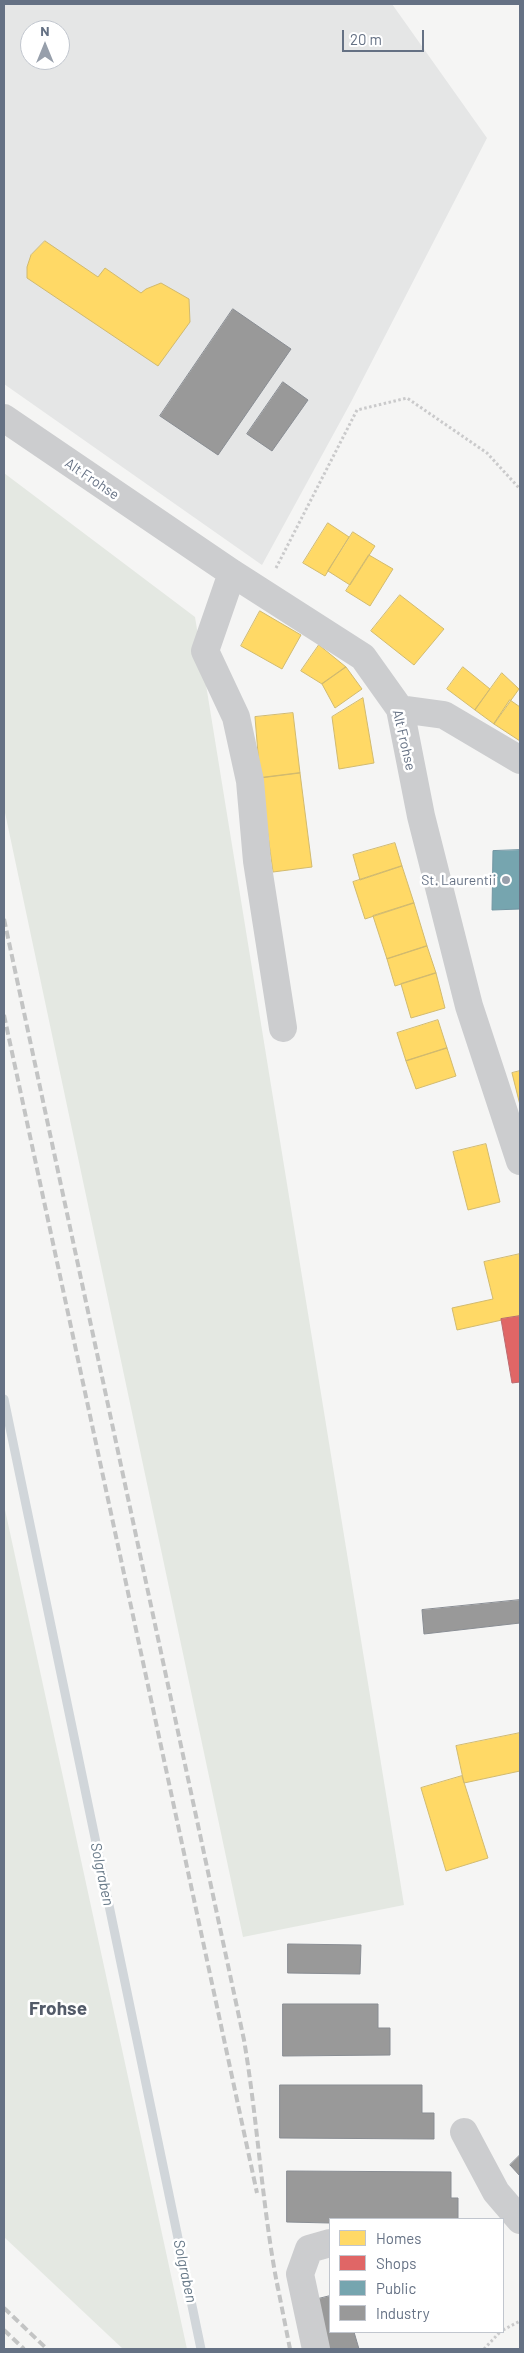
<!DOCTYPE html>
<html>
<head>
<meta charset="utf-8">
<style>
  body { margin:0 }
  #map { position:relative; width:524px; height:2353px; overflow:hidden; background:#f5f5f4; font-family:Barlow,sans-serif }
  canvas { display:block }
  .frame { position:absolute; inset:0; border:5px solid #657184; pointer-events:none }
  .legend { position:absolute; left:329px; top:2218px; width:175px; height:115px; box-sizing:border-box; background:#fff; border:1px solid #c1c6ce; margin:0; padding:6px 9px; list-style:none; font-size:15px; color:#657184 }
  .legend li { display:flex; align-items:center; gap:10px; height:25px }
  .legend b { width:25px; border:1px solid #c1c6ce }
  .north { position:absolute; left:20px; top:20px; width:50px; height:50px; box-sizing:border-box; background:#fff; border:1px solid #c1c6ce; border-radius:50%; rotate:0deg; font-size:14px; font-weight:700; line-height:20px; text-align:center; color:#657184 }
  .north::after { content:''; display:block; margin:auto; width:18px; height:22px; background:#979fab; clip-path:polygon(50% 0,100% 100%,50% 72%,0 100%) }
  .scale { position:absolute; left:342px; top:30px; width:82px; height:22px; box-sizing:border-box; border:2px solid #657184; border-top:0; padding-left:6px; font-size:15px; line-height:18px; white-space:nowrap; color:#657184; -webkit-text-stroke:4px #fff; paint-order:stroke }
</style>
</head>
<body>
<div id="map">
<canvas width="524" height="2353"></canvas>
<div class="frame"></div>
<ul class="legend">
<li><b style="height:14px;background:#ffd966"></b>Homes</li>
<li><b style="height:14px;background:#e06666"></b>Shops</li>
<li><b style="height:14px;background:#76a5af"></b>Public</li>
<li><b style="height:14px;background:#999"></b>Industry</li>
</ul>
<div class="north">N</div>
<div class="scale">20 m</div>
</div>
<script>
const context = document.querySelector('canvas').getContext('2d');
context.lineJoin = 'round';
function fillPath(path, color) {
  context.fillStyle = color;
  context.fill(path, 'evenodd');
}
function stroke(path, color, width, dash) {
  context.strokeStyle = color;
  context.lineWidth = width;
  context.lineCap = dash ? 'butt' : 'round';
  context.setLineDash(dash || []);
  context.stroke(path);
}
function label(font, color, halo, rows, align = 'center') {
  context.font = font + ' Barlow,sans-serif';
  context.lineWidth = 5;
  context.setLineDash([]);
  context.textBaseline = 'middle';
  context.strokeStyle = halo;
  context.fillStyle = color;
  for (const [text, x, y, turn = 0] of rows) {
    context.save();
    context.translate(x, y);
    context.rotate((+turn || 0) * Math.PI / 180);
    context.textAlign = isNaN(turn) ? turn : align;
    if (halo) context.strokeText(text, 0, 0);
    context.fillText(text, 0, 0);
    context.restore();
  }
}
const built = new Path2D(`
  M4,4H392L487,138L351,402L262,565L4,384ZM30,30H60V60H30Z`);
const green = new Path2D(`
  M4,473L195,617L404,1905L243,1937L4,808Z
  M4,1505L187,2349H123L4,2237Z`);
const homes = new Path2D(`
  M45,241L98,277L105,268L141,293L146,289L161,283L189,299L190,322L158,366L27,278V267L31,255Z
  M328,523L349,537L325,576L303,563Z
  M353,532L375,546L350,585L328,571Z
  M369,555L393,569L370,606L346,591Z
  M400,595L444,629L414,665L371,631Z
  M260,611L301,635L282,669L241,646Z
  M319,645L346,667L322,684L301,671Z
  M346,667L362,689L335,708L322,684Z
  M463,667L490,689L475,710L447,689Z
  M502,673L519,689L494,724L475,710Z
  M363,698L374,763L339,769L332,717Z
  M510,700L520,707V741L494,724Z
  M293,713L300,773L260,778L255,717Z
  M300,773L312,867L273,872L260,778Z
  M395,843L402,866L360,880L353,855Z
  M402,866L414,903L365,919L353,882Z
  M414,903L427,946L387,959L373,916Z
  M427,946L436,973L395,986L387,959Z
  M436,973L445,1008L411,1018L401,984Z
  M438,1020L447,1048L406,1061L397,1033Z
  M447,1048L456,1076L416,1089L406,1061Z
  M520,1071V1105L512,1073Z
  M486,1144L500,1202L468,1210L453,1152Z
  M520,1254V1316L457,1330L452,1308L493,1299L484,1262Z
  M520,1733V1771L464,1783L456,1746Z
  M462,1776L488,1858L446,1871L421,1788Z`);
const shops = new Path2D(`
  M520,1316V1382L512,1383L501,1319Z`);
const public = new Path2D(`
  M520,850V909L492,910L493,851Z`);
const industry = new Path2D(`
  M233,309L291,349L218,455L160,416Z
  M283,382L308,400L272,451L247,434Z
  M520,1600V1623L424,1634L422,1610Z
  M288,1944L361,1945L360,1974L288,1973Z
  M283,2004H378V2028H390V2055L283,2056Z
  M280,2085H422V2113H434V2139L280,2138Z
  M520,2155V2176L510,2165Z
  M287,2171L451,2172V2198H458V2219H330V2223L287,2222Z
  M330,2296V2332H354L359,2349H327L314,2300Z`);
const stream = new Path2D(`
  M4,1399L201,2349`);
const path = new Path2D(`
  M276,568L357,410L407,398L487,453L520,489
  M503,2330L520,2321
  M484,2349L500,2332`);
const minor = new Path2D(`
  M4,418L232,573L363,657L400,709L421,816L469,1006L520,1161
  M232,573L205,651L236,717L250,781L257,861L283,1028
  M400,709L444,715L520,760
  M464,2132L496,2192L520,2220
  M316,2349L300,2274L309,2249L330,2243`);
const rail = new Path2D(`
  M4,919L244,2040C258,2123 262,2207 278,2289
  M4,1015L257,2193
  M277,2283L290,2349
  M4,2308L47,2349
  M4,2330L24,2349`);
const markers = [
  [506,880,5,"#979fab"]
];
const streetNames = [
  ["Alt Frohse",92,479,34],
  ["Alt Frohse",404,740,77]
];
const poiNames = [
  ["St. Laurentii",496,880]
];
const waterNames = [
  ["Solgraben",102,1874,78],
  ["Solgraben",185,2271,78]
];
const districtNames = [
  ["Frohse",58,2009]
];
fillPath(built, '#e5e6e6');
fillPath(green, '#e4e8e2');
fillPath(homes, '#ffd966');
stroke(homes, '#d1ba6f', 1);
fillPath(shops, '#e06666');
stroke(shops, '#bb696f', 1);
fillPath(public, '#76a5af');
stroke(public, '#7195a2', 1);
fillPath(industry, '#999');
stroke(industry, '#898d93', 1);
stroke(stream, '#d1d6da', 9);
stroke(path, '#cacacb', 3, [2.5, 2.5]);
stroke(minor, '#cccdcf', 28);
stroke(rail, '#c3c4c4', 4, [8, 4]);
for (const [x, y, r, color] of markers) {
  const dot = new Path2D();
  dot.arc(x, y, r, 0, 2 * Math.PI);
  context.fillStyle = color;
  context.fill(dot);
  stroke(dot, '#fff', 2);
}
label('14px', '#657184', '#fff', streetNames);
label('14px', '#657184', '#fff', poiNames, 'right');
label('italic 15px', '#667887', '#fff', waterNames);
label('bold 19px', '#535b69', '#fff', districtNames);
</script>
</body>
</html>
